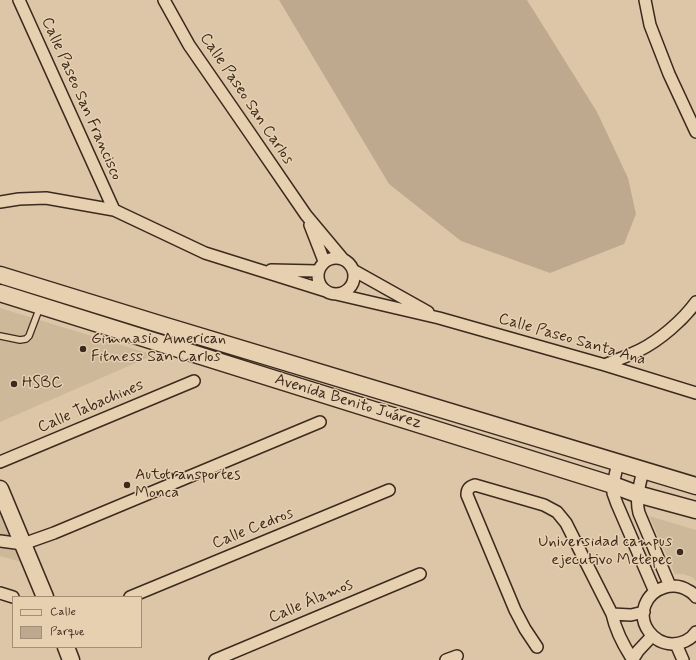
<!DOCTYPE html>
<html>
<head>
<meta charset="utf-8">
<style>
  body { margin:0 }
  #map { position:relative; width:696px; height:660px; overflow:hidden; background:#ddc6a7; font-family:Mynerve,sans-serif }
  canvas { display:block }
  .legend { position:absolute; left:12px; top:596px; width:130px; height:52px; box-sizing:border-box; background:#e7d0b0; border:1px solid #a28e76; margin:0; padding:5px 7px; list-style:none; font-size:12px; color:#3b2a1e }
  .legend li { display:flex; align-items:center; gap:8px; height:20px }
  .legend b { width:20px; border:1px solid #a28e76 }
</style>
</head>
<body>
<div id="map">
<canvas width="696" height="660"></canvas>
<ul class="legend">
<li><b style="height:5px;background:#e7d0b0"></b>Calle</li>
<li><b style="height:11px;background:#bfa98e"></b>Parque</li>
</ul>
</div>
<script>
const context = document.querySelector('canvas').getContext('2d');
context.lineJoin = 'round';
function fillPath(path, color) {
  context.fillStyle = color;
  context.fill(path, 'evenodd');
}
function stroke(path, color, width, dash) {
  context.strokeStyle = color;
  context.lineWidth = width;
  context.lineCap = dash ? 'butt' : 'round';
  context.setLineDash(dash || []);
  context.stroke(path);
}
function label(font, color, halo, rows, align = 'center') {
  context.font = font + ' Mynerve,sans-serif';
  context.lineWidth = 3;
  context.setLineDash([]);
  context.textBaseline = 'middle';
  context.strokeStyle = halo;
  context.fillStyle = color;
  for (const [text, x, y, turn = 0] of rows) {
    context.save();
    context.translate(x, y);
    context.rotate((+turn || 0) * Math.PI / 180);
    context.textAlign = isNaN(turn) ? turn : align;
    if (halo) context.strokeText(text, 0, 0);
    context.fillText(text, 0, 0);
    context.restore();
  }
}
const built = new Path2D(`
  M0,308L154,355L0,422Z
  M0,505L25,563L0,556Z
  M649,516L696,530V581L692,577L683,574H675Z`);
const green = new Path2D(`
  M279,0H527L597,112L628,178L636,214L624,244L550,273L461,241L389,184Z`);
const lane = new Path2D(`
  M0,336L20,340L26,339L29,336L40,307`);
const street = new Path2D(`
  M19,0L114,210
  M164,0L189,45L247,129L306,215L342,258
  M645,0L650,25L669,74L696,132
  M0,202L19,199L46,198L114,210L205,253L326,291
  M310,225L324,261
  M318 276a18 18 0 1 1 36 0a18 18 0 1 1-36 0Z
  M271,270L318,271
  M353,270L428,312
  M336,294L439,318L605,365L696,393
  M605,365C616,360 628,356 640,350C660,340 683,320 696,302
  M0,462L194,381
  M618,462L613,485V493L617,504L655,592
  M643,470C640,485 635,498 639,513L670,586
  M0,541L23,544L54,533L320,422
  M0,593L13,597
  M130,597L389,490
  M696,597C694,595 692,592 689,591C674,581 652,587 645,605C638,624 653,643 672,644C681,644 691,640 696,632
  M612,614L631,615L644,612
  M676,644L683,660
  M537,647L525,629L515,610L467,495C467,489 469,487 475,485L544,505L557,512L566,523L612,614C616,632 623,645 633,660
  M633,659L638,651L652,636
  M215,660L420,574
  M446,660L457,656`);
const secondary = new Path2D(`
  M0,275L159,324L696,486
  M0,293L613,485L637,494L696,510
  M0,489L45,597
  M66,647L71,660`);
const markers = [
  [83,349,4,"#3b2a1e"],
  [14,384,4,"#3b2a1e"],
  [127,485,4,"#3b2a1e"],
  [680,552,4,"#3b2a1e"]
];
const streetNames = [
  ["Calle Paseo San Francisco",81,99,66],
  ["Calle Paseo San Carlos",246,99,56],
  ["Calle Paseo Santa Ana",572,340,16],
  ["Avenida Benito Juárez",348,402,17],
  ["Calle Tabachines",91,407,-23],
  ["Calle Cedros",253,529,-22],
  ["Calle Álamos",311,602,-23]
];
const poiNames = [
  ["Gimnasio American",91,340],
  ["Fitness San Carlos",91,358],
  ["HSBC",22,384],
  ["Autotransportes",135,476],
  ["Monca",135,494],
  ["Universidad campus",672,543,"right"],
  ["ejecutivo Metepec",672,561,"right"]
];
fillPath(built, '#ceb89a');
fillPath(green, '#bfa98e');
stroke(lane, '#3b2a1e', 8);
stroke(street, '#3b2a1e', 14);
stroke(secondary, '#3b2a1e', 19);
stroke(lane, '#e7d0b0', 5.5);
stroke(street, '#e7d0b0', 11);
stroke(secondary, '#e7d0b0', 16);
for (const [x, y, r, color] of markers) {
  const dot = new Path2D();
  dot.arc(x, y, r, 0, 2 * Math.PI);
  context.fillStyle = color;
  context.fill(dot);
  stroke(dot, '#e7d0b0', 1.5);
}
label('16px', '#3b2a1e', '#e7d0b0', streetNames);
label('16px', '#3b2a1e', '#e7d0b0', poiNames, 'left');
</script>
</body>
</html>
